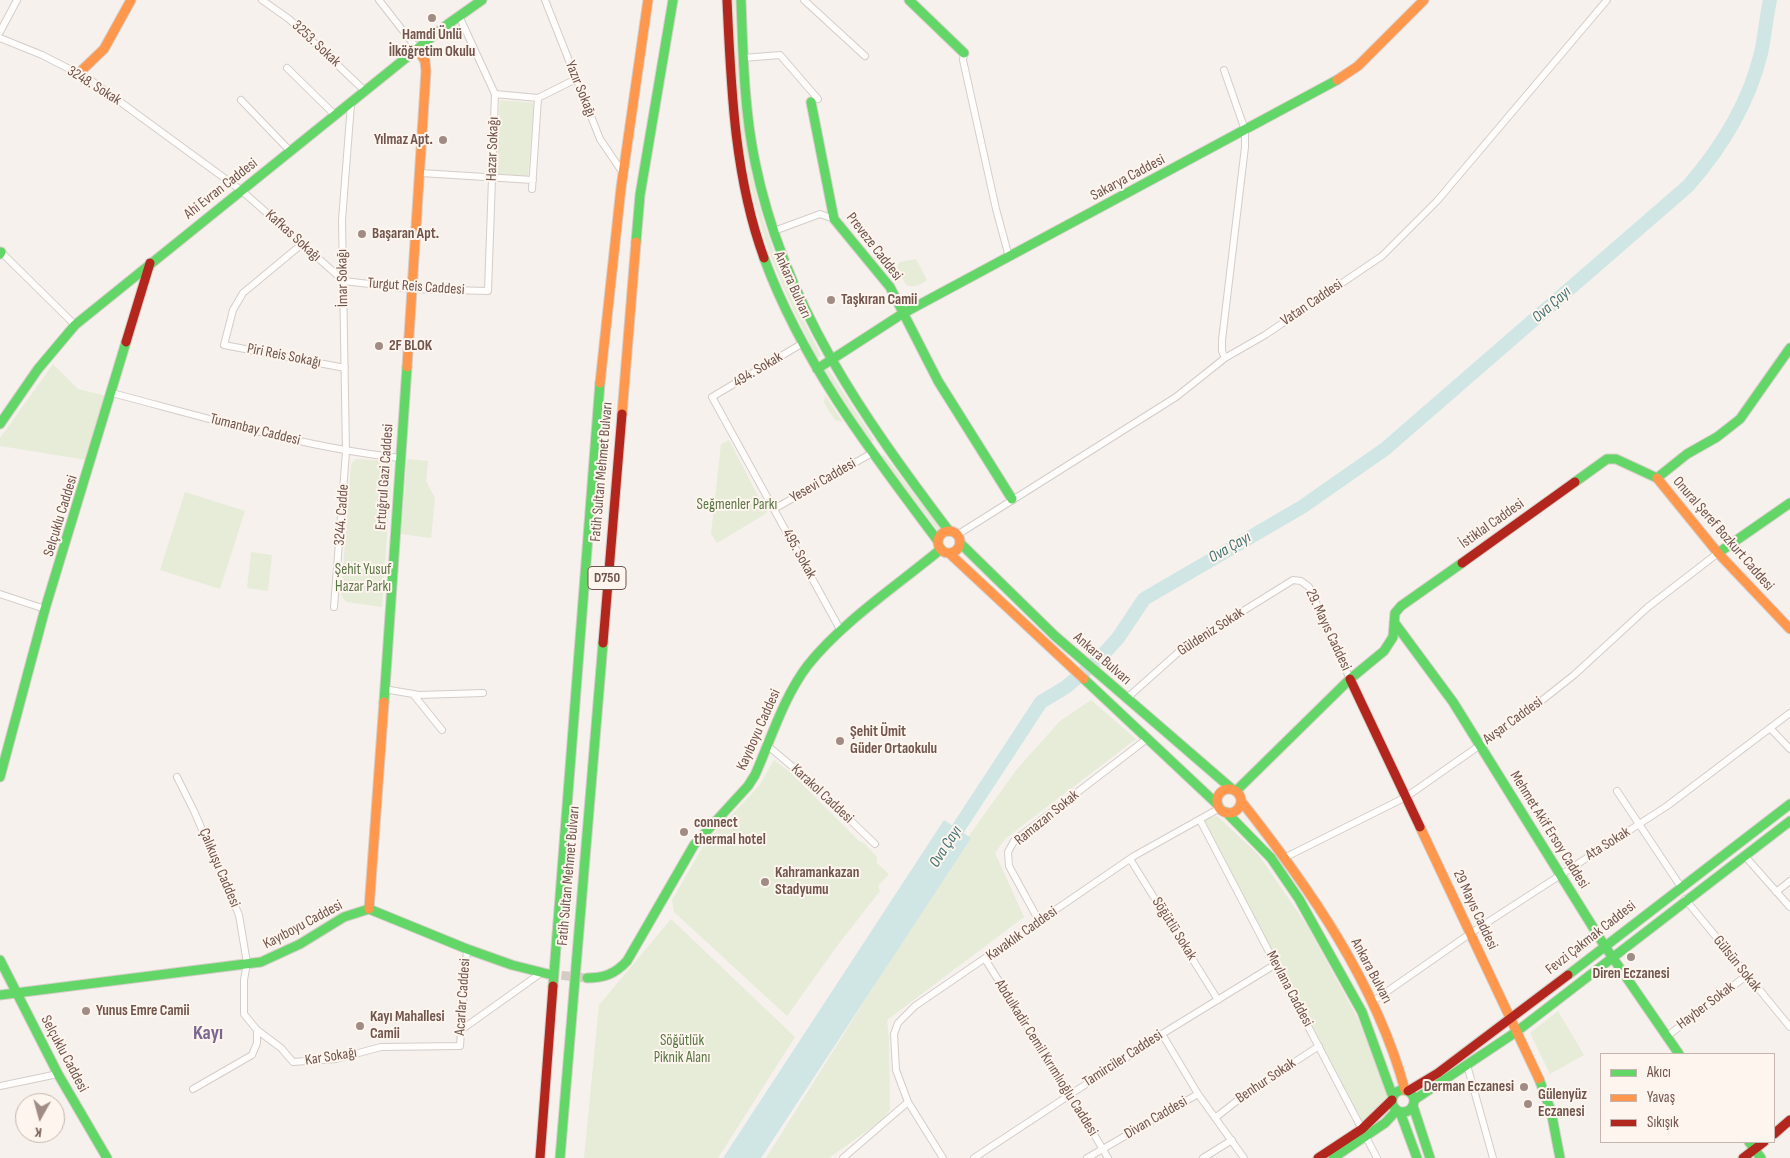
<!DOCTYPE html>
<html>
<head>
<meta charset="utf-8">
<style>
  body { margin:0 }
  #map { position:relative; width:1790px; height:1158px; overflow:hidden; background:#f6f1ec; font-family:"Sofia Sans Condensed",sans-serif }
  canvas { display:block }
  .legend { position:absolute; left:1600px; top:1053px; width:175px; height:90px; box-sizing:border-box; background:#fdf5ee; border:1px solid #c5b5ae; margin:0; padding:6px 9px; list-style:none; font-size:15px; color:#72564e }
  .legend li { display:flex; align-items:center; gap:10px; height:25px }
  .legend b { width:25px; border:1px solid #c5b5ae }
  .north { position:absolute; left:15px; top:1093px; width:50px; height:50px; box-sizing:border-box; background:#fdf5ee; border:1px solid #c5b5ae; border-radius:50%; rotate:187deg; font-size:14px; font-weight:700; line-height:20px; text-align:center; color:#72564e }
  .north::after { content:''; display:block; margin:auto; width:18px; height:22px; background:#a08c85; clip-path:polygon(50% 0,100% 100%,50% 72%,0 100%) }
</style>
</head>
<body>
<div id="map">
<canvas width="1790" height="1158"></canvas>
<ul class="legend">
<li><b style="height:6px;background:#63d668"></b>Akıcı</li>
<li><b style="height:6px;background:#ff974d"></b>Yavaş</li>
<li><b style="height:6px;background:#b3261e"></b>Sıkışık</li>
</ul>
<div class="north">K</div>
</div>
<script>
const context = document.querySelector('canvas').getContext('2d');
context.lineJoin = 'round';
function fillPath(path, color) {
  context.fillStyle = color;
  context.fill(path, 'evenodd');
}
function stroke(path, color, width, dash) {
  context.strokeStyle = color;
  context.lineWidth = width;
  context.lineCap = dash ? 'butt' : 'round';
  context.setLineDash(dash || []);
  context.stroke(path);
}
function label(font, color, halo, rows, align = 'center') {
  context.font = font + ' "Sofia Sans Condensed",sans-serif';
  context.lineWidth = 4;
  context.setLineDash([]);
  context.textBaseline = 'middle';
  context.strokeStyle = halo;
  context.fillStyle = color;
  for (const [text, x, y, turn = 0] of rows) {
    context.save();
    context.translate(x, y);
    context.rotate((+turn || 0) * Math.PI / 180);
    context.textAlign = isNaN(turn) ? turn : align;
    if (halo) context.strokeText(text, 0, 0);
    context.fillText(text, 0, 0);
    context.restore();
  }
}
const green = new Path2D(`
  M733,0H735C737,77 744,164 769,237C783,278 802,317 821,356L817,358C796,316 775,274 762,229C741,162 733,71 733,0Z
  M500,100L534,103L528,176L496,174Z
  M916,259L927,280C920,285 915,288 906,285L897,267L900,262Z
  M53,364L78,389L107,396L87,460L0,446V438Z
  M828,369L874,440L870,443L825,371Z
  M825,395L843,422L835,420L824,403Z
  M729,440L767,513L717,543L711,534L721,444Z
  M884,455L941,529L939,532L881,457Z
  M356,459L386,461L392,465L382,607L346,602L341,595L351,464Z
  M407,459L428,461L426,481L435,498L431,538L401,534Z
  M185,492L245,511L220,589L160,570Z
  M251,552L272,555L268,591L247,588Z
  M1091,700L1136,739L1005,839L995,853L1024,917L887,1020L889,1039L890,1110L882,1120L829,1158H766L963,844L1017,769L1060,721Z
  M774,760L789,771L858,840L865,844L877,857V863L889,874L878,886L880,891L837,946L787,1016L674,912L672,900L705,843L759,786Z
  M1217,816L1258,854L1308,927L1359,1021L1389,1097L1363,1124L1205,822L1200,820Z
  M671,919L795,1037L718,1158H584L599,1005Z
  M1558,1011L1584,1055L1550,1074L1530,1033Z`);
const water = new Path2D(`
  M944,820L971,838L761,1158H723Z`);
const river = new Path2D(`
  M948,844L1041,702L1066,687L1099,659L1118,638L1144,599L1302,507L1385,449L1688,186C1722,147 1749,103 1761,53C1765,35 1766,18 1770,0`);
const secondaryTunnel = new Path2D(`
  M548,974L587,978`);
const street = new Path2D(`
  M262,0L289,19L366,92
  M379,0L418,50
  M545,0L600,139L623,173
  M804,0L865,56
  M0,32L17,0
  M0,38L42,55L89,79L242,191L344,281L412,289L488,291L495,94L459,16
  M964,53L963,60L996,209L1009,257
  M743,58L780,55L818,99
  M287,68L336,116
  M1224,70L1245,130V147L1222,340V351L1225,358
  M495,94L538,98L576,79
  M241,100L291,152
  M421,173L533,180
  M532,189L538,98
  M774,231L820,214L834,219
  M302,244L243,293L233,310L224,345L345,368
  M0,251L75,325
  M803,343L712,397L841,631
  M112,393C207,418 302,447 400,458
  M774,509L872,453
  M957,535L1176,397L1225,358L1265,335L1382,256L1437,201L1607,0
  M0,594L45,609
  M334,607L346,452L342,220L351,104
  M384,689L419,695L483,693
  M413,694L442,730
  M1126,699L1182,649L1293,580L1301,581L1309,587L1350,679
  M1770,728L1790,749
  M768,746L813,784L875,844
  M177,777L194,811L239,915L247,963L244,980V1014L257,1030L281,1048L293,1062L336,1059L381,1047L460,1046L467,949
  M1617,791L1681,887
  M1200,820L1377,1158
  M1744,855L1790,907
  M1286,857L1406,797L1526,713L1574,675L1648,607L1718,553
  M1130,859L1218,1000
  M1776,892L1790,881
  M1685,899L1790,1027
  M1039,921L1009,866L1008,852L1014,841L1148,738
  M985,959L1070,1094L1108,1158
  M1372,1002L1471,933L1667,806L1790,713
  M461,1030L541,973
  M1162,1034L1198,1094L1244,1158
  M1666,1037L1746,976
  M1467,1065L1493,1158
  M0,1086L58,1074
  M193,1089L252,1055L257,1043V1030
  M1215,1118L1247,1093L1319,1046
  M843,1158L908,1102
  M943,1158L908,1102L896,1070L894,1034L898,1023L915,1006L1134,856L1220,808
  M974,1158L1162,1034L1276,964
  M1087,1158L1198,1094
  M1203,1158L1232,1140`);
const fast = new Path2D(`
  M741,0C743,54 744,109 755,162C784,305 863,417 949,531
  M909,0L964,53
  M811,102L834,219L890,287L938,381L1012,499
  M636,242L640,195L673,0
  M0,254L1,252
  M764,258C803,364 871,452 938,541
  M817,369L902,314L1337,80
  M0,424L38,369L75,325L448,24L482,0
  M1575,482L1607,459H1616L1657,478L1687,454L1717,437L1740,419L1790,348
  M960,543L1055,636L1232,789
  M1718,553L1790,503
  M1394,622L1453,702L1604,945L1679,1054
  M1084,679L1218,805
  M384,702L407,367
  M0,777L45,609L126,342
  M1236,791L1350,679L1384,651L1393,637L1395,613L1401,606L1462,563
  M1226,812L1271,858L1299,899L1362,1012L1393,1097
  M0,960L58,1074L107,1158
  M1568,975L1790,804
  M587,978C604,978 615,974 627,961L694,845L748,786L755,775C771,739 784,696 808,665C842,622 899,584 941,549
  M553,986L600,383
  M0,995L261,962L300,944L344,917L369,909L467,949L512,965L548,974
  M1539,1079L1551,1111L1560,1158
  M1392 1101a11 11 0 1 1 22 0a11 11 0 1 1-22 0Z
  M1414,1100L1516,1032L1790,821
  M1413,1106L1430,1158
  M1400,1112L1417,1158
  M1749,1142L1761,1158
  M560,1158L603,643
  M1333,1158L1385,1123L1397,1110`);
const slow = new Path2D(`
  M79,73L104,49L131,0
  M1337,80L1358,66L1424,0
  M407,367L426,71L425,61L418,50
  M600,383L621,188L648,0
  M622,414L636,242
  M1657,478L1718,553L1790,629
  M938 542a11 11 0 1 1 22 0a11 11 0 1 1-22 0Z
  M949,553L1084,679
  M1217 801a12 12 0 1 1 24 0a12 12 0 1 1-24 0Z
  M1241,801C1309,887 1376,983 1405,1090
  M1420,827L1539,1079
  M369,909L384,702`);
const jam = new Path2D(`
  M727,0C731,86 734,176 764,258
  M126,342L150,263
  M1462,563L1575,482
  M603,643L622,414
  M1350,679L1420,827
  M1408,1091L1438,1073L1568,975
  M1774,1134L1790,1120
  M540,1158L553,986
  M1318,1158L1362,1129L1392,1100
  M1743,1158L1764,1142`);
const markers = [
  [432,18,5,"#a08c85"],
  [443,140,5,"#a08c85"],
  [362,234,5,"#a08c85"],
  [831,300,5,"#a08c85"],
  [379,346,5,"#a08c85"],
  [840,741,5,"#a08c85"],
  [684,832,5,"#a08c85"],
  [765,882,5,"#a08c85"],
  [1631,957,5,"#a08c85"],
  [86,1011,5,"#a08c85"],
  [360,1026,5,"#a08c85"],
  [1524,1087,5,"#a08c85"],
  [1528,1104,5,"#a08c85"]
];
const shields = [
  [607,578,38]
];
const shieldNames = [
  ["D750",607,578]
];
const poiNames = [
  ["Hamdi Ünlü",432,35,"center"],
  ["İlköğretim Okulu",432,52,"center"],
  ["Yılmaz Apt.",433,140,"right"],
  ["Başaran Apt.",372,234],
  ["Taşkıran Camii",841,300],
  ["2F BLOK",389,346],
  ["Şehit Ümit",850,732],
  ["Güder Ortaokulu",850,749],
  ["connect",694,823],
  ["thermal hotel",694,840],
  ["Kahramankazan",775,873],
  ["Stadyumu",775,890],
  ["Diren Eczanesi",1631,974,"center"],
  ["Yunus Emre Camii",96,1011],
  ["Kayı Mahallesi",370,1017],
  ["Camii",370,1034],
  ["Derman Eczanesi",1514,1087,"right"],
  ["Gülenyüz",1538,1095],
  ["Eczanesi",1538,1112]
];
const streetNames = [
  ["3253. Sokak",316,44,43],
  ["3248. Sokak",94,86,32],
  ["Yazır Sokağı",580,89,68],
  ["Hazar Sokağı",493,149,-88],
  ["Sakarya Caddesi",1128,178,-28],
  ["Ahi Evran Caddesi",221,189,-38],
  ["Kafkas Sokağı",293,236,42],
  ["Preveze Caddesi",874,247,52],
  ["İmar Sokağı",343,278,-91],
  ["Ankara Bulvarı",792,285,66],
  ["Turgut Reis Caddesi",416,287,4],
  ["Vatan Caddesi",1312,303,-34],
  ["Piri Reis Sokağı",284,356,11],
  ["494. Sokak",758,370,-31],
  ["Tumanbay Caddesi",255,430,14],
  ["Fatih Sultan Mehmet Bulvarı",602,472,-85],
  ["Ertuğrul Gazi Caddesi",385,477,-86],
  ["Yesevi Caddesi",823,481,-30],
  ["3244. Cadde",342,515,-86],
  ["Selçuklu Caddesi",61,516,-73],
  ["İstiklal Caddesi",1492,524,-35],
  ["Onural Şeref Bozkurt Caddesi",1723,534,49],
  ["495. Sokak",799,554,61],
  ["29. Mayıs Caddesi",1328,630,65],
  ["Güldeniz Sokak",1211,632,-33],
  ["Ankara Bulvarı",1102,659,41],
  ["Avşar Caddesi",1513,721,-36],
  ["Kayıboyu Caddesi",759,730,-66],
  ["Karakol Caddesi",822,794,43],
  ["Ramazan Sokak",1047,818,-39],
  ["Mehmet Akif Ersoy Caddesi",1549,830,58],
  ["Ata Sokak",1608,844,-32],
  ["Çalıkuşu Caddesi",219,868,67],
  ["Fatih Sultan Mehmet Bulvarı",569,876,-85],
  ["29 Mayıs Caddesi",1475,910,65],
  ["Kayıboyu Caddesi",303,925,-28],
  ["Söğütlü Sokak",1174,929,58],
  ["Kavaklık Caddesi",1022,934,-35],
  ["Fevzi Çakmak Caddesi",1591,938,-38],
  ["Gülsün Sokak",1737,964,51],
  ["Ankara Bulvarı",1371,971,62],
  ["Mevlana Caddesi",1289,989,62],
  ["Acarlar Caddesi",463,997,-86],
  ["Hayber Sokak",1706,1006,-37],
  ["Selçuklu Caddesi",64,1054,62],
  ["Kar Sokağı",331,1057,-9],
  ["Abdulkadir Cemil Kırımlıoğlu Caddesi",1046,1058,58],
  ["Tamirciler Caddesi",1123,1059,-33],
  ["Benhur Sokak",1266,1081,-34],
  ["Divan Caddesi",1156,1118,-30]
];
const parkNames = [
  ["Seğmenler Parkı",737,505],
  ["Şehit Yusuf",363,570],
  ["Hazar Parkı",363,587],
  ["Söğütlük",682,1041],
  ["Piknik Alanı",682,1058]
];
const waterNames = [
  ["Ova Çayı",1552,305,-41],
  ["Ova Çayı",1230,548,-30],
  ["Ova Çayı",946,847,-57]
];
const districtNames = [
  ["Kayı",208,1034]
];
fillPath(green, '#e6ecd8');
fillPath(water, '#cfe6e5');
stroke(river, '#cfe6e5', 14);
stroke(secondaryTunnel, '#d5cac4', 9, [9, 4.5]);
stroke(street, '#d4cdc9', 8);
stroke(fast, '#d6cdc8', 11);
stroke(slow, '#d6cdc8', 11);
stroke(jam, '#d6cdc8', 11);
stroke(street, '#fefdfc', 6);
stroke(fast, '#63d668', 9);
stroke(slow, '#ff974d', 9);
stroke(jam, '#b3261e', 9);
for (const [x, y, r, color] of markers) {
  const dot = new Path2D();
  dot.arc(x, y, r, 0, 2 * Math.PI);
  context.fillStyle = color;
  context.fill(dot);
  stroke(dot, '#fdf5ee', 2);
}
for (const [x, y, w] of shields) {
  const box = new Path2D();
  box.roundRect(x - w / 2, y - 11.5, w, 23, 4);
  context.fillStyle = '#fdf5ee';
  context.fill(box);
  stroke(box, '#72564e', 1);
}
label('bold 14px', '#72564e', null, shieldNames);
label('bold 15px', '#72564e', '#fdf5ee', poiNames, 'left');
label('15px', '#72564e', '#fdf5ee', streetNames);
label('15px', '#5c7747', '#fdf5ee', parkNames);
label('italic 16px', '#437476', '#fdf5ee', waterNames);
label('bold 20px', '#7b668d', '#fdf5ee', districtNames);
</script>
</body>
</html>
